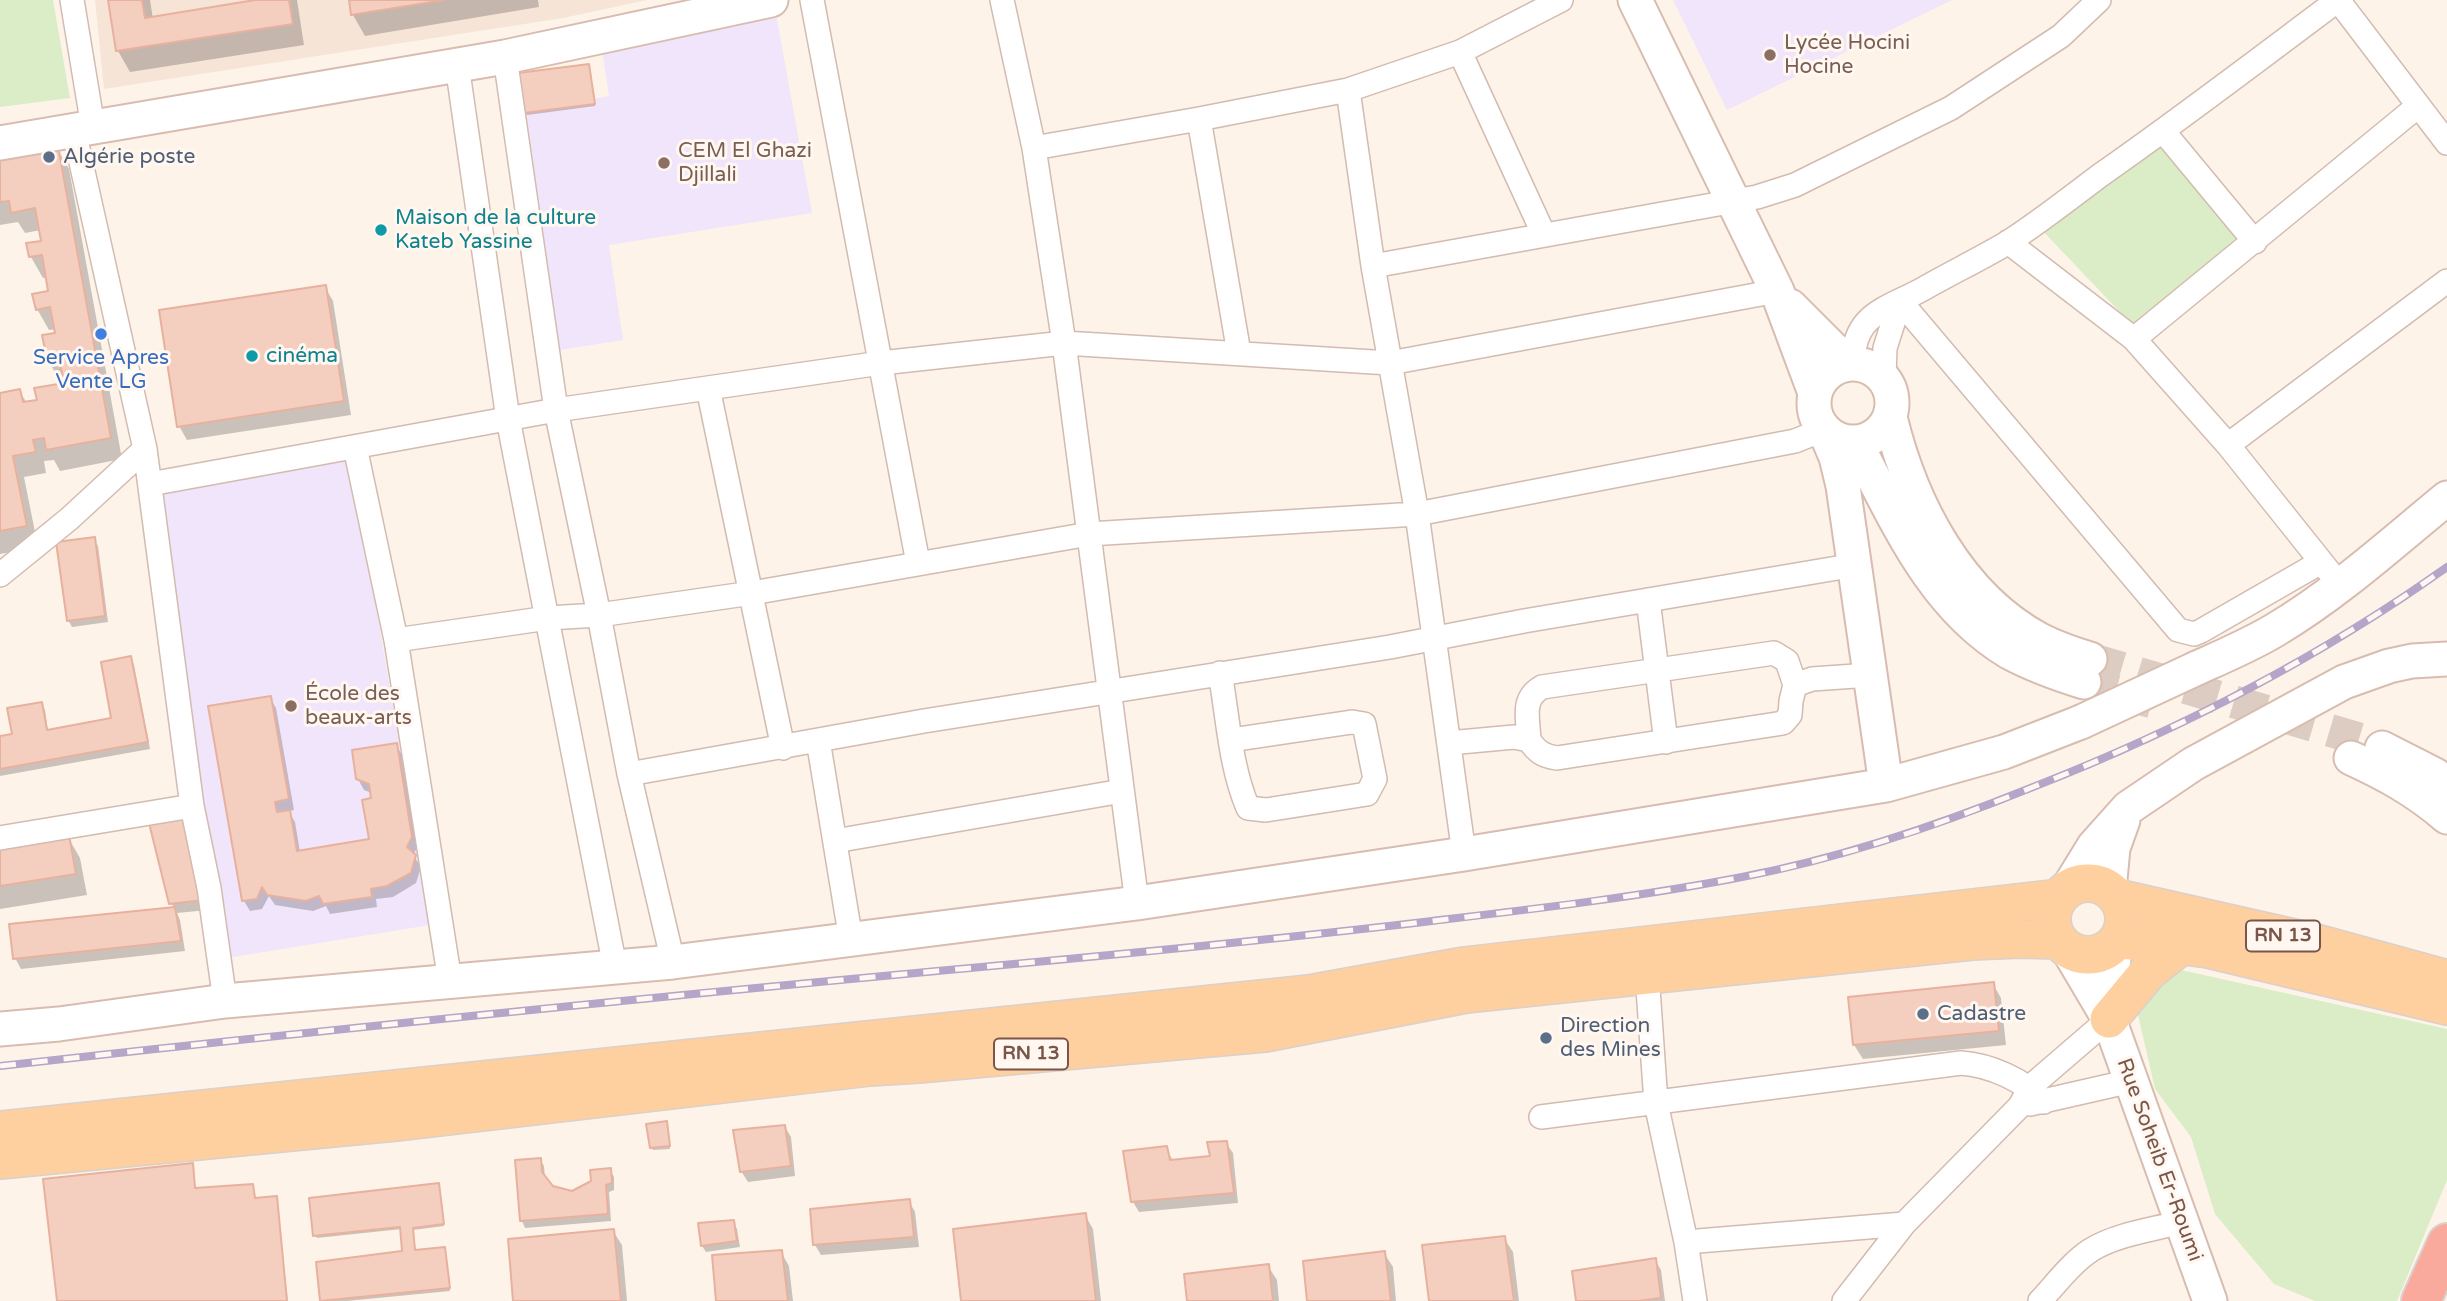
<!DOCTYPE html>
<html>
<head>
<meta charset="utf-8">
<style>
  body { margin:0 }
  canvas { display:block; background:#fdf3e9 }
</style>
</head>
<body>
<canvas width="2447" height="1301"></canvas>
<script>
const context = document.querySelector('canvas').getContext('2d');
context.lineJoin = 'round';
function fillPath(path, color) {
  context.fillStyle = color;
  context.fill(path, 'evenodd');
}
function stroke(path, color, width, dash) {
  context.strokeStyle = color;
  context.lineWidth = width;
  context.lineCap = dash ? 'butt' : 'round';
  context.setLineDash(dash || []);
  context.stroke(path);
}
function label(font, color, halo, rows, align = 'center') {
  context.font = font + ' "Varela Round",sans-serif';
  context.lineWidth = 6;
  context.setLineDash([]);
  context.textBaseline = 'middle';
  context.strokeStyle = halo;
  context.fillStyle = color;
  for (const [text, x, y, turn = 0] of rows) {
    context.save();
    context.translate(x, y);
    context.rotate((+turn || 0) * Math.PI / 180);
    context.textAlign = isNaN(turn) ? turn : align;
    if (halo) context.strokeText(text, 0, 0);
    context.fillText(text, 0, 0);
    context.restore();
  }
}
const residential = new Path2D(`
  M95,0H647L563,18L104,89Z`);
const education = new Path2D(`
  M1673,0H1952L1727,110Z
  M776,14L812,213L609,245L623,340L554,351L518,113L609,96L601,43Z
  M351,459L430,925L227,958L154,488Z`);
const green = new Path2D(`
  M0,0H53L70,98L0,107Z
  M2158,141L2243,245L2137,330L2040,228Z
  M2172,968L2447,1029V1180L2397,1301H2315L2274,1284L2215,1214L2191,1137L2155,1089L2136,1006Z`);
const shadow = new Path2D(`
  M110,0H150L153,19L257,0H297L304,45L130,72L118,51Z
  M350,0H538L539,7L365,36L353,15Z
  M588,66L595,106L527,115L526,113Z
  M57,148L69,169L122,459L60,471L54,460L44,461L46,473L24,477L38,547L0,554V395L19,391L27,403L39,401L66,384L65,380L60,381L48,360L57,334L56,329L49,330L37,309L50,292L48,277L43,278L31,257L43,242L41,230L25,233L18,222L0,225V158Z
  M325,287L333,301L351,415L187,440L179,426Z
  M94,539L98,546L108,622L72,627L68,620Z
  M130,658L134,665L150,749L0,776V738L14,736L41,704L45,710L48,731L113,720Z
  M270,698L276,708L294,810L288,811L295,822L300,852L371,840L372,793L364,790L358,779L396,745L402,755L417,848L413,855L421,867L416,883L393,897L376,899L377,907L330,914L326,906L313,911L275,905L269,896L262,909L250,911L244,901Z
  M151,825L208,910L177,913L180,920L185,951L21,969L15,958L175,909L171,903Z
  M68,837L80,858L87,895L0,909V848Z
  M1993,984L2001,998L2006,1045L1863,1059L1854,1045L1850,998Z
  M667,1126L670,1149L653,1150L651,1147Z
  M785,1127L791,1137L795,1176L748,1182L741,1171Z
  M1226,1143L1233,1153L1238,1203L1139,1212L1133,1202L1166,1148L1173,1161L1212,1158Z
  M540,1160L544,1166L545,1178L552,1187L573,1193L610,1170L614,1177V1190L609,1192L611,1221L525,1228L522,1221L517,1162Z
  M192,1165L196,1189L255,1200L276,1197L288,1301H59Z
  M438,1184L444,1226L413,1230L416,1252L444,1249L450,1291L347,1301H322L318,1264L404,1253L402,1229L317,1238L315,1235Z
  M909,1201L915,1212L919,1247L821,1255L815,1245Z
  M1085,1215L1093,1229L1101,1301H962Z
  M733,1222L737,1229L740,1247L706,1252L702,1246Z
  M613,1231L622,1245L627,1301H515Z
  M1504,1238L1513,1252L1519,1301H1430Z
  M781,1252L789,1266L793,1301H718Z
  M1384,1253L1393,1267L1396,1301H1309Z
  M1655,1260L1661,1270L1665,1301H1578Z
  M1268,1266L1277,1280L1279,1301H1189Z`);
const building = new Path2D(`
  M108,0H142L145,18L255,0H289L293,24L116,51Z
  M349,0H444L351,15Z
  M589,64L595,104L524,113L518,73Z
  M58,146L111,438L46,450L44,438L33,440L36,452L13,456L27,526L0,531V393L20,389L23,402L37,400L34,388L64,383L59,358L47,360L42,335L55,333L50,307L36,310L32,294L48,291L42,255L29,257L26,243L41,241L35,208L11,213L9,201L0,202V156Z
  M326,285L344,401L177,427L159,310Z
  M95,537L105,616L67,621L56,542Z
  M131,656L148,742L0,769V736L12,734L7,708L42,702L47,730L111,718L101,662Z
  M271,696L289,799L275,802L277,812L290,810L297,851L369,839L362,800L371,798L369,784L356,779L352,750L397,743L412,837L407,847L416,855L411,873L387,886L371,889L372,897L323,904L319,896L306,901L267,895L262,887L257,899L242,901L208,706Z
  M186,818L204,900L169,904L149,823Z
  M69,835L76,874L0,886V847Z
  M175,907L181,941L13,959L9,924Z
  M1994,982L1999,1031L1853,1045L1848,997Z
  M667,1121L670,1146L650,1148L646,1124Z
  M785,1125L791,1166L740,1172L733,1130Z
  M1227,1141L1234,1193L1131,1202L1123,1151L1167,1146L1170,1160L1210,1156L1207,1142Z
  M541,1158L542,1172L553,1186L572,1191L591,1181L590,1170L611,1168L612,1183L606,1185L608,1214L520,1221L515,1160Z
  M193,1163L195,1188L253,1184L255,1198L277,1196L287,1301H57L43,1179Z
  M439,1183L444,1224L413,1228L415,1250L445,1247L450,1288L320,1301L316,1262L402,1251L400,1227L313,1236L309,1198Z
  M910,1199L914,1237L813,1245L810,1209Z
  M1086,1213L1096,1301H961L953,1229Z
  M734,1220L737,1241L701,1246L698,1223Z
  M614,1229L621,1301H513L508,1239Z
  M1505,1236L1514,1301H1429L1422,1245Z
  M782,1250L788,1301H716L712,1255Z
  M1385,1251L1391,1301H1307L1303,1261Z
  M1656,1258L1661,1298L1638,1301H1576L1572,1271Z
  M1269,1264L1273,1301H1187L1184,1274Z`);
const secondaryTunnel = new Path2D(`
  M2090,659L2359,739
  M2084,682L2152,702`);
const street = new Path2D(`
  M72,0L93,127
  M812,0L918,563
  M1002,0L1034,148L1064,343L1137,903
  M2338,0L2447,143
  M1460,52L1544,235
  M505,57L556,410L599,615L629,774L673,962
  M457,65L508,419L615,967
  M1348,90L1373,266L1417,514L1464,854
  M1199,119L1239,353
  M74,131L145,449L192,806L209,888L225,1001
  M2163,131L2255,242
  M1034,148L1199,119L1348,90L1460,52L1561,0
  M2008,242L2134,339L2228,445L2331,574
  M1373,266L1757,197L1795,185L1951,108L2061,36L2099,0
  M1900,301L2178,630L2194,634L2201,631L2321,562
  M2134,339L2418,106
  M1853,364C1853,313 1887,309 1923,289C1951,273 1980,259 2007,243C2040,222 2071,197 2102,174C2182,118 2259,59 2338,0
  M1884,378L1885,348L1900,301
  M708,388L783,748
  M2228,445L2447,281
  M355,447L396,640L450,981
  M150,484L556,410L881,363L1064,343L1390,363L1777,291
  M0,575L69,519L145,449
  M1648,600L1666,742
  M396,640L548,618L599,615L752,593L1089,534L1417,514L1795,441L1810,435L1822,427
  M1220,673C1228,717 1230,766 1248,808L1266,810L1367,794L1375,779L1364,724L1352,722L1231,740
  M818,740L851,940
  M1529,740C1528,718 1521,699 1542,687L1774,653L1787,661L1795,685
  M1449,743L1514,737L1529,740C1537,752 1543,756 1557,758L1783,723L1790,715L1791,701L1795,685L1812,679L1870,675
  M629,774L924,721L1390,647L1524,621L1855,565
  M0,838L192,806
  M835,841L1122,791
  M1647,974L1656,1103L1686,1242L1695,1301
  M2030,1104L2131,1081
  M1541,1117L1961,1063C1990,1065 2024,1080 2044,1102
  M1686,1242L1904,1224
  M1844,1301L1904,1224L2020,1106L2030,1087L2109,1019
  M2040,1301C2056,1284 2071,1263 2091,1250C2117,1234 2152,1230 2181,1222`);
const secondary = new Path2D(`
  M1635,0L1777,291L1815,393
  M0,143L505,57L771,0
  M1790,306L1848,364
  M1814 403a39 39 0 1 1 78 0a39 39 0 1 1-78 0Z
  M1890,417C1911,504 1958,596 2040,640C2056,648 2073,654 2090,659
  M1824,429L1836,457L1843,486L1886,785
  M1855,442C1896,519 1931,605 2009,652C2033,665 2058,674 2084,682
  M2197,668C2224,656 2250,645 2275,630C2337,593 2391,544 2447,498
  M2382,748L2435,775L2447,785
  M2351,758C2386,774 2417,791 2447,817
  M2067,890L2094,846L2128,808L2193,764L2344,682L2389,666L2412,661L2447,659
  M2109,890L2113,848L2123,820
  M2067,948L2109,1019L2210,1301
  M2109,1019L2115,943
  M0,1029L59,1024L225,1001L673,962L1137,903L1464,854L1886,785L2004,752L2081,722`);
const primary = new Path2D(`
  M2052 919a36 36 0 1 1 72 0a36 36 0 1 1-72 0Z
  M2117,898L2316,943L2447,979
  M2118,940L2161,943L2208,949L2447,1006
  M2109,1019L2149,971L2182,945
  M0,1130L1309,994L1464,966L2059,898
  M0,1160L396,1122L870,1067L919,1064L1265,1033L1466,994L1972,941L2019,939L2059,940`);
const highway = new Path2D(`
  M2421,1301L2447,1243`);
const rail = new Path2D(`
  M0,1066C315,1031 632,999 948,970C1104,956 1260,941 1415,923C1524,910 1634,898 1742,877C1842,858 1939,825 2033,787C2179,730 2319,658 2447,567`);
const secondaryBridge = new Path2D(`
  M2081,722L2197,668`);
const markers = [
  [1770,55,7,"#8d6e63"],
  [49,157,7,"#5c6f8a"],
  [664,163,7,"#8d6e63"],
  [381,230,7,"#0f9aa8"],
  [101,334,7,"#3f7fe0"],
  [252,356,7,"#0f9aa8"],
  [291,706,7,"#8d6e63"],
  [1923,1014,7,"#5c6f8a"],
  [1546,1038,7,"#5c6f8a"]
];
const shields = [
  [2283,936,74],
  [1031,1054,74]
];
const shieldNames = [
  ["RN 13",2283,936],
  ["RN 13",1031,1054]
];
const educationNames = [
  ["Lycée Hocini",1784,43],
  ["Hocine",1784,67],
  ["CEM El Ghazi",678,151],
  ["Djillali",678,175],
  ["École des",305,694],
  ["beaux-arts",305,718]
];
const serviceNames = [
  ["Algérie poste",63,157],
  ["Cadastre",1937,1014],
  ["Direction",1560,1026],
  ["des Mines",1560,1050]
];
const cultureNames = [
  ["Maison de la culture",395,218],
  ["Kateb Yassine",395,242],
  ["cinéma",266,356]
];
const shopNames = [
  ["Service Apres",101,358],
  ["Vente LG",101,382]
];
const streetNames = [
  ["Rue Soheib Er-Roumi",2159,1160,70]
];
fillPath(residential, '#f6e4d7');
fillPath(education, '#f0e5fa');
fillPath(green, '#daedc6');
fillPath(shadow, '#0003');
fillPath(building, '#f4cebf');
stroke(building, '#e8b19e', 2);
stroke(secondaryTunnel, '#dcccc1', 33, [33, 17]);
stroke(street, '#d3bbb0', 26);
stroke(secondary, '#d9bcb0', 37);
stroke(primary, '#dad0cc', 40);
stroke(highway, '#dad0cc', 42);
stroke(street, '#fff', 23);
stroke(secondary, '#fff', 33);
stroke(primary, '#fecf9f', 37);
stroke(highway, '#faaa9d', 38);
stroke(rail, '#b4a5c9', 8);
stroke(rail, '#fff7f0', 5, [16]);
stroke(secondaryBridge, '#d9bcb0', 37, []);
stroke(secondaryBridge, '#fff', 33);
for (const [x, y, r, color] of markers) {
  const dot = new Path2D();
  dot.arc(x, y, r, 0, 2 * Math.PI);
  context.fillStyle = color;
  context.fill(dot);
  stroke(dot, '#fff7f0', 2.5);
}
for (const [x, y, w] of shields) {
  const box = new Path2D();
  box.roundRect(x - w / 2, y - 15.5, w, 31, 5);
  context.fillStyle = '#fff7f0';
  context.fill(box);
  stroke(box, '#7a564a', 2);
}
label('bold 19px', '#7a564a', null, shieldNames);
label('21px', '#785e54', '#fff7f0', educationNames, 'left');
label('21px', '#4e5e75', '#fff7f0', serviceNames, 'left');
label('21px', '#0d838f', '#fff7f0', cultureNames, 'left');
label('21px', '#366cbe', '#fff7f0', shopNames);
label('21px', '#7a564a', '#fff7f0', streetNames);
</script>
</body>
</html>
